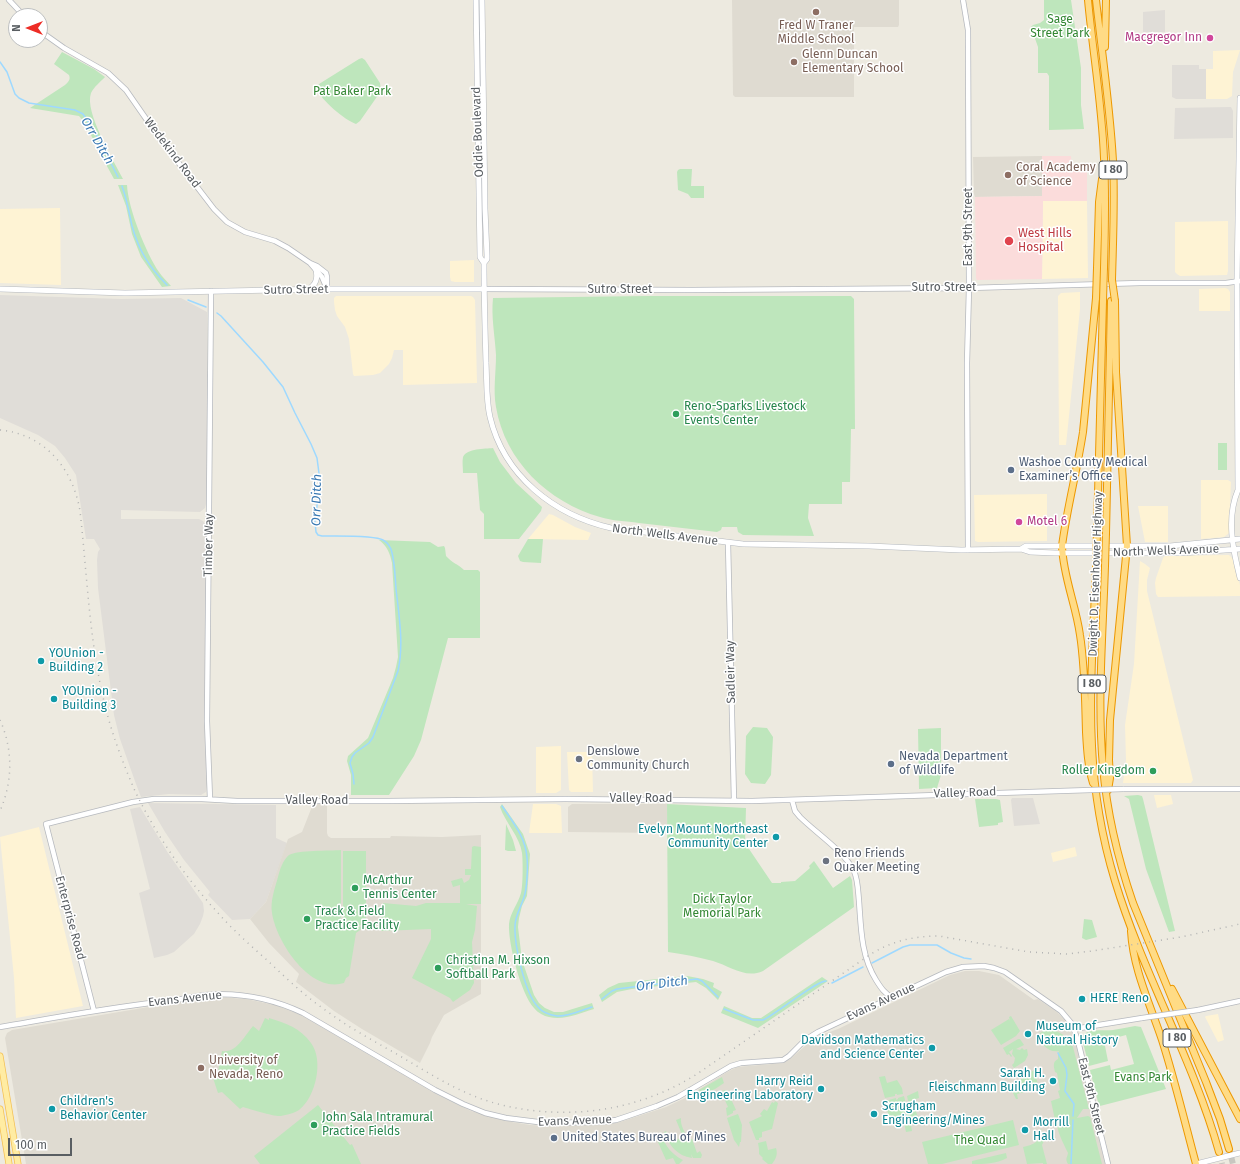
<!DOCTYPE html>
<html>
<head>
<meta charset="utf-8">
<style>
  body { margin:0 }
  #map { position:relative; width:1240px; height:1164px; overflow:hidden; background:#edeae0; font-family:"Fira Sans",sans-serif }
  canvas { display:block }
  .north { position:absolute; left:8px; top:8px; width:40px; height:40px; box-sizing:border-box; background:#fff; border:1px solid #bdbfc0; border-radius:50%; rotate:270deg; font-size:11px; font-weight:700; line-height:16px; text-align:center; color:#595e62 }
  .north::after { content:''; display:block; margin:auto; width:14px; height:18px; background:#ed2d26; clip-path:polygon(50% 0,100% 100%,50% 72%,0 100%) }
  .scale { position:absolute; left:8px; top:1138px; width:64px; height:18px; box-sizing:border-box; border:2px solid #595e62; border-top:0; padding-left:5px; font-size:12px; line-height:14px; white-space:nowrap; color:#595e62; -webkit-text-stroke:3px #fff; paint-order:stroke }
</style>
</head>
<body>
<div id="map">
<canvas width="1240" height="1164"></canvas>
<div class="north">N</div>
<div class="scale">100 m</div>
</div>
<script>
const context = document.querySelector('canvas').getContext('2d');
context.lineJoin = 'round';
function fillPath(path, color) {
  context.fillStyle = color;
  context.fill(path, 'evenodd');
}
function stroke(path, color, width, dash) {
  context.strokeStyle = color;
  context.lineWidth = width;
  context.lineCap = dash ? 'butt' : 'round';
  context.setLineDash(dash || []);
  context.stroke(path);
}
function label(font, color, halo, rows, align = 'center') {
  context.font = font + ' "Fira Sans",sans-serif';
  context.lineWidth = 3;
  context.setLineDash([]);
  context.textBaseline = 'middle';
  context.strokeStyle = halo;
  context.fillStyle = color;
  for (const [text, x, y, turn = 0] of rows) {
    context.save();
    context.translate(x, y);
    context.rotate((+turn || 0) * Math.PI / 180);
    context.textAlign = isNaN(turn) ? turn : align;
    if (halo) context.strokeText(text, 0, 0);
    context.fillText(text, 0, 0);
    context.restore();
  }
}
const commercial = new Path2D(`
  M1240,50L1233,72L1232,96L1227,99H1206V69H1213V51Z
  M1043,201H1087L1088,278L1042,279Z
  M60,208L61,285L0,283V209Z
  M1228,221V271L1227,275L1180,276L1177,274L1175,272V222Z
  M474,260V282H455L451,281L450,277V261Z
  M1225,288L1228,289L1230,292V311H1199V289Z
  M1080,292V309L1066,445H1059L1058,296L1061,293Z
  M336,296H471L473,297L475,300L477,383L403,385V350H394L392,358L389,364L380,373L373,375L354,376L353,374L349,339L345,327L337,316L335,310L334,302V298Z
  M1201,480H1228L1231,482L1229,529V533L1224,537L1201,539Z
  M1047,494V541L978,542L975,541L974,495Z
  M1138,506H1168V542H1145Z
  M549,514L553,515L575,527L591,533L588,540L528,539Z
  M1229,555L1233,559L1240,585V596L1158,597L1156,594L1155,583L1156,578L1163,558L1165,556Z
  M1140,561L1145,564L1150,568L1147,580V591L1193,780L1191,783H1123L1126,760L1125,725L1134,664Z
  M561,746V790L556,793H536V747Z
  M567,752H592L593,792H571L569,790Z
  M1154,795H1171L1173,804L1157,808Z
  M533,804H556L561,806L562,833H529Z
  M39,827L83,1006L16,1018L14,978L0,837Z
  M1075,847L1077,856L1053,862L1051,853Z
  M1218,1014L1224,1040L1218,1042L1205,1017L1206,1016Z`);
const industrial = new Path2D(`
  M1165,10V32H1143V12Z
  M1172,65H1199V69H1206V99H1176L1172,97Z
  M1229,107H1231L1233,111V138L1174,139L1175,108Z
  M0,295L121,299L181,298L207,312V371L208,375L207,500L205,508L200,512L121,510V519H199L203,521L207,527L205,715L207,785L206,792L201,795L169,794L141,797L136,784L120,739L114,715L98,588L97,560L98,552L100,549L94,539H86L76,475L65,458L55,446L38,435L0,418Z
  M1012,798H1033L1040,824L1014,826L1011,800Z
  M148,803L276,805V838L287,843L266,902L250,919L232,920L208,895L210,892L184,860L165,832Z
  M140,807L168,853L203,903L204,911L203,916L200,924L194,934L174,952L167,955L154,958L139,893L150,889L130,809Z`);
const education = new Path2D(`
  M732,0H899V25L898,27H854V97H735L733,95Z
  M1042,156V196L975,197L974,194L973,157Z
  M313,804H327V833L328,836L331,838H390L391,836L442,837L481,835V994L444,1015L432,1037L430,1043L420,1063L362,1029L334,1011L296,982L299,974L269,943L250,919L266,902L288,839L302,832Z
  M572,804H667V833L568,832V807Z
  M965,971H979L999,975L1034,1000L1038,999L1057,1012L1066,1021L1074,1037L1105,1164H26L5,1038L7,1033L12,1030L190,1000L218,997L246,999L275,1005L299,1014L436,1094L471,1111L512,1122L530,1125L551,1126L600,1125L615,1123L623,1121L666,1107L685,1098L727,1072L737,1067L783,1063L790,1059L805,1046L816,1037L838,1029L950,975Z`);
const medical = new Path2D(`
  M1042,156H1071L1072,166H1087V201H1043L1042,279L977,280L976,278L975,197L1042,196Z`);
const green = new Path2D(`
  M1044,0H1071L1081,68V105L1084,129L1049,130V76L1047,73H1038V47L1031,27L1033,25L1040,23L1044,20Z
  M62,52L94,69L105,77C100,82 94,87 91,93C84,112 114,161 123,179H114L102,157L85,123L79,116L30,108L65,85C68,82 71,80 69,75L54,64Z
  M362,58L365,60L380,83L381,91L360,121L356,124C345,120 320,100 317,88L319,84L359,59Z
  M680,169H692L691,186H704V198H691L688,194L678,190L677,172L678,170Z
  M118,185H127C128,208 146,253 159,272C162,277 167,281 171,286L162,287L141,257L132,234L126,206Z
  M647,296H851L854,299L855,429H851L850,482H842V504H809L808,518L814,536L743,535L738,532L737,527H722L721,530L717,532C691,529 665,526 639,523C626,521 612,521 600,517C548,502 505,461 496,407C493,390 496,373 496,355C495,336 491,317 493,298Z
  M1218,443H1227V470H1218Z
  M493,448L500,462L516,483L542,507L541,511L519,539H484V514L480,510L477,473H463C463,468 462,462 463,457C467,448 485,449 493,448Z
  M528,539H543L541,563L523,562L520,561L518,556Z
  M379,540L430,542L438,547L444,546L445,548L446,556C452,563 458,564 464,570H478L480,572V638H448L421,740L414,756L389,795H351V775L347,761L348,756L368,738L393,678L396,667L398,657L392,563C390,553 387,546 379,540Z
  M753,727L767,728L773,737L771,775L765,784L751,783L745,774L746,736Z
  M941,728V775L937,788L919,789L918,729Z
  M1138,795L1142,796L1143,799L1175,931L1169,932L1146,869L1129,799L1124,796Z
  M975,799H996L1000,800L1003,822L998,823V825L979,827Z
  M502,804L523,834L530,854L527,896L522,906L519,918L518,927L522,960L534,995L539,1003L545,1008L554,1012H563L592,1003L594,1009C580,1013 564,1021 549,1017C544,1016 538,1013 534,1008C521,994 508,944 509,924C510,913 518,904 521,893C523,886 523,861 522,853C520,837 505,822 500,807Z
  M667,804L746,808L745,843L772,883H781V882L795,881L810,868L809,866L814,861L833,888L850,876L852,880L854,907L763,971C745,979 730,966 713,961C698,957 683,954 668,952Z
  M506,824L513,840L516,851H508L505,850Z
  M474,846L481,847V904H466L477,906L475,930L472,942L474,983L470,990L453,1002L450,998L412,978L431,939V929L381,931L383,903L416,906L426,903H460V885L453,887L451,881L462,878L464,883L469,880L471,875H465V869H471L472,847Z
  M341,850V926L364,927L356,933L349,976L346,978L344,983C310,994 276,941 272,913C270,901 275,888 278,877C280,869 283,860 289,855C297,850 330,851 341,850Z
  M343,851H366V925H343Z
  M1084,919L1092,920L1097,937L1086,940L1082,938Z
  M687,976L703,979L714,983L713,987L722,992L718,1000L706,988L696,982L632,989L617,992L602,1002L599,995L608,988L619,983Z
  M822,977L828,981L758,1028L721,1013L724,1006L752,1018H761Z
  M1011,1016L1020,1031L1016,1036L1001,1045L991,1030L1009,1019L1010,1021L1009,1017Z
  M265,1018L269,1020V1018C286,1023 300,1028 311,1043C324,1060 316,1097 299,1110C295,1113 286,1115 281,1116C275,1117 250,1109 243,1107L240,1109L222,1092L218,1093L213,1078L217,1077L222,1051C236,1054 245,1035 253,1026L259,1031Z
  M1135,1026L1141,1027L1166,1089L1100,1106L1098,1102L1090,1070L1110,1065L1111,1070L1134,1064L1126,1035L1104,1041L1108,1061L1089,1066L1082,1039L1083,1035C1090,1028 1104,1031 1113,1030C1121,1029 1128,1027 1135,1026Z
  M1046,1030C1058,1029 1068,1036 1073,1047L1089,1109H1083L1077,1118L1088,1116L1090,1117L1102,1164H1068C1065,1159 1067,1158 1068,1153C1065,1146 1055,1129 1058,1122L1055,1120L1051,1101L1060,1098L1058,1091L1060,1090L1057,1073L1055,1072C1054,1067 1052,1062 1058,1059V1053L1059,1051C1048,1053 1042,1044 1036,1035Z
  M1018,1039H1020L1024,1045L1016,1049L1020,1050L1022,1048L1024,1050L1027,1049L1028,1055L1025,1061L1014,1068L1012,1065L1014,1063L1015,1058L1012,1054L1013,1049L1009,1052L1012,1056L1011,1057L1009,1054L1007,1055L1003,1048Z
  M1034,1070L1039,1088L1017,1094L1018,1099H1016L1012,1091C1016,1081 1026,1076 1034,1070Z
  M885,1076L887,1083L897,1080L902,1088L903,1094L897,1095V1094H895V1096L885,1098L879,1077Z
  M722,1077L724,1083L715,1089L701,1095L699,1090Z
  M725,1090H727L736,1110L733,1111V1113L727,1116L726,1108L728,1107L723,1096L721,1097L718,1093Z
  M918,1091L919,1098L912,1100L920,1123L911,1125L912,1131L906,1132L903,1118L905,1115L909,1113L910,1110L907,1096Z
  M904,1096L907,1109L905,1110V1113L900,1122L891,1125L885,1101L896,1098V1100L898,1099V1098Z
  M775,1101L778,1103L772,1129L762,1132V1137L759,1138V1140H756L749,1122L762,1116L760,1114L764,1109L767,1111L772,1102L774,1103Z
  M318,1105L350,1145L352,1144L361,1164H260L254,1156Z
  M738,1114L742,1125L741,1142H740L739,1147L734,1140L727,1118Z
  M681,1118C680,1125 685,1133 689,1140L692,1139L697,1153L700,1151L702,1155L701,1158H693L691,1154L692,1158C677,1156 669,1145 664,1132L666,1131L671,1142L683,1137L676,1120Z
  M1013,1120L1019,1145L942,1164H928L922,1142Z
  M1040,1129H1041L1044,1141L1042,1145L1047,1164H1043V1163L1027,1164L1023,1147C1035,1144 1039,1143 1040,1129Z
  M656,1134L661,1135C666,1146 671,1154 683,1160L679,1164H676L673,1158L666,1160L657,1140Z
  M766,1141L768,1150L776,1148C778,1154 776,1159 772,1164H768L762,1159L763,1158L759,1154V1149L758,1143Z
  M1006,1153L1007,1158C996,1164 984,1164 972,1164V1161Z`);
const stream = new Path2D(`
  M0,62L7,72L15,94L19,98L29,103L75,110L83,114L95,132L118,177
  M122,186C127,200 129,212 132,226C139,251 149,267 167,285
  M188,300L206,307
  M217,313L221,316L263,362L283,387L295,413L311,444L317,458L320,481L315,522L316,532L318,535L322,536C334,536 375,535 383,540C387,542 389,545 391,549C395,562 395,576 396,589C399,616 404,644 398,671L373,737L369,743L355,753L352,757L350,763L353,774L354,784
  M502,806C513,822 526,838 527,858C528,867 527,889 524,897C521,907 515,916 515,926C514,944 525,994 538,1007C542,1012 550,1015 557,1016C568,1017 582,1010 592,1007
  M872,963L903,947L910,945H937L951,953L964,958L971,959
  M832,983L863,967
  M602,999L612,991L617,989L697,979L702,981L718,997
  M724,1009L753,1020H763C778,1013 814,982 826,981
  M1058,1053L1066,1068L1067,1075L1065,1091L1074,1104L1073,1116
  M905,1115L910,1121
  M905,1121H910
  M912,1122L919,1121
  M1071,1164L1073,1120`);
const motorwayTunnel = new Path2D(`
  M1229,1149L1233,1164
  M1220,1154L1222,1164`);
const tertiary = new Path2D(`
  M9,0L24,16
  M963,0L968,30L969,288L967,363L968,550
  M40,31L64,48L108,73L126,90L158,136L214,209L227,222L245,232L275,241L288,248L310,263L317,266L326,273L327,277V289
  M310,263L322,277L327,289
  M484,289L692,290L969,288L1140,283H1226L1240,281
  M728,543L734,801
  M1123,789H1240
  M210,799L207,721L211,291
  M792,800L795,811L800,817C816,833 844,851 854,871C858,880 858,891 859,901C861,928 861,956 876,980C881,988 885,994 893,998
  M1198,1010L1240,1001
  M94,1011L46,824L133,802L154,799H202L237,801H388L565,799L752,801L1091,790
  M0,1027C53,1018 106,1008 160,1002C175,1001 190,997 205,995C239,992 273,999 303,1013L435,1090L463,1104L485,1113L506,1118L546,1123L601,1122L616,1120L628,1116L657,1106L678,1097L731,1066L741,1063L783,1060L789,1056L805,1040L818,1032L946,972L963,967L984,966L994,968L1005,972L1061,1011L1072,1024L1078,1041L1108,1164
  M1074,1029L1142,1018`);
const secondary = new Path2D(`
  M476,0L480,257L484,263
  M482,0L485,209L487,255V259L484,263C484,296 485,329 486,363C487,381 486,400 490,417C504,476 554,515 611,528L743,544L869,546L961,550L1021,549L1030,552L1055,553H1181L1240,549
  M1240,98L1237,281L1238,490C1226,518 1233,550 1240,578
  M0,289L125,293L327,289H484
  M308,290C316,284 318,279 316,270
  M1021,549L1026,546H1170L1240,539
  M1196,1164L1240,1153`);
const primary = new Path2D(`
  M0,1056L18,1164
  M0,1109L9,1164`);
const motorway = new Path2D(`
  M1088,0C1093,53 1102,105 1104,158C1106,195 1105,232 1104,268
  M1096,0C1102,53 1110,107 1113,161C1115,200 1113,240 1112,280
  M1105,47L1106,0
  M1097,268L1099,202L1102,179
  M1097,532L1103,301
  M1106,533L1111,301
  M1096,566C1094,626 1089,686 1092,746C1094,792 1102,838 1115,881C1143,974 1193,1059 1219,1152
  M1105,566C1103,632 1097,702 1103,767C1107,814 1118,859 1133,903L1206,1082L1220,1119L1229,1149
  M1093,783C1088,767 1087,750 1086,732C1085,700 1085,667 1080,635C1076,605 1063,576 1062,546C1067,508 1077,471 1083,432L1096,298
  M1108,790L1110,778L1109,760L1110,720L1127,546L1116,372L1115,301
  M1131,931C1133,969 1150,1004 1162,1040C1175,1081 1185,1123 1196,1164
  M1172,989L1240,1119`);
const rail = new Path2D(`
  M0,430C45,434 73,469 80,511C87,573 89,636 103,697C110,729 122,761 135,791C156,835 185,877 218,913C233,930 251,946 268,961C287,979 306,997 328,1012C351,1029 376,1042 400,1056C432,1075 464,1096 502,1105C568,1121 639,1111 697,1074L871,954C892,941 914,936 939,936L1029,952L1067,954L1092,951L1181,937L1240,924
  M0,720C13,749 13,781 0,811`);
const tertiaryBridge = new Path2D(`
  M1091,790L1123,789
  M1142,1018L1198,1010`);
const motorwayBridge = new Path2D(`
  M1112,280L1115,301
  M1096,298L1097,268
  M1103,301L1104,268
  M1096,566L1097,532
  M1105,566L1106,533`);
const markers = [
  [816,12,4,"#8d6e63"],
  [1210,38,4,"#d1479c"],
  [794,62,4,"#8d6e63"],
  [1008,175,4,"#8d6e63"],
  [1009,241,5,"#e0444e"],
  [676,414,4,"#2e9e5b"],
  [1011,470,4,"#5c6f8a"],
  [1019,522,4,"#d1479c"],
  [41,661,4,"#0f9aa8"],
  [54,699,4,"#0f9aa8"],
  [579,759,4,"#6b7280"],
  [891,764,4,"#5c6f8a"],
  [1153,771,4,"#2e9e5b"],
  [776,837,4,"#0f9aa8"],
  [826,861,4,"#6b7280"],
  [355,888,4,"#2e9e5b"],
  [307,919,4,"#2e9e5b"],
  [438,968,4,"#2e9e5b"],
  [1082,999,4,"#0f9aa8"],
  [1028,1034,4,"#0f9aa8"],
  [932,1048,4,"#0f9aa8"],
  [201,1068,4,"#8d6e63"],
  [1053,1081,4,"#0f9aa8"],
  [821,1089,4,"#0f9aa8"],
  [52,1109,4,"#0f9aa8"],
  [874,1114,4,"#0f9aa8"],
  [314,1125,4,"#2e9e5b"],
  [1025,1130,4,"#0f9aa8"],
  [554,1138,4,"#5c6f8a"]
];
const shields = [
  [1113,170,28],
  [1092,684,28],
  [1177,1038,28]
];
const shieldNames = [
  ["I 80",1113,170],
  ["I 80",1092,684],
  ["I 80",1177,1038]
];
const parkNames = [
  ["Sage",1060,20],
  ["Street Park",1060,34],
  ["Pat Baker Park",352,92],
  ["Dick Taylor",722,900],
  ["Memorial Park",722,914],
  ["Evans Park",1143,1078],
  ["The Quad",980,1141]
];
const educationNames = [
  ["Fred W Traner",816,26,"center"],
  ["Middle School",816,40,"center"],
  ["Glenn Duncan",802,55],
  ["Elementary School",802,69],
  ["Coral Academy",1016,168],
  ["of Science",1016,182],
  ["University of",209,1061],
  ["Nevada, Reno",209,1075]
];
const hotelNames = [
  ["Macgregor Inn",1202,38],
  ["Motel 6",1027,522,"left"]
];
const streetNames = [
  ["Oddie Boulevard",478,132,-92],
  ["Wedekind Road",172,153,53],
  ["East 9th Street",969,227,-90],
  ["Sutro Street",944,288],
  ["Sutro Street",296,290,-1],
  ["Sutro Street",620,290],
  ["North Wells Avenue",665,535,7],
  ["Timber Way",209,545,-89],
  ["North Wells Avenue",1166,551,-2],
  ["Dwight D. Eisenhower Highway",1096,574,-88],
  ["Sadleir Way",731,672,-91],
  ["Valley Road",965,793,-2],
  ["Valley Road",641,799],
  ["Valley Road",317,801],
  ["Enterprise Road",70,918,75],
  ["Evans Avenue",185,999,-6],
  ["Evans Avenue",881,1002,-25],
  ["East 9th Street",1091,1096,76],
  ["Evans Avenue",575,1121,-2]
];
const healthNames = [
  ["West Hills",1018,234],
  ["Hospital",1018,248]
];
const leisureNames = [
  ["Reno-Sparks Livestock",684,407],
  ["Events Center",684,421],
  ["Roller Kingdom",1145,771,"right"],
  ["McArthur",363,881],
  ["Tennis Center",363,895],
  ["Track & Field",315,912],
  ["Practice Facility",315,926],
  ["Christina M. Hixson",446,961],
  ["Softball Park",446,975],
  ["John Sala Intramural",322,1118],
  ["Practice Fields",322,1132]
];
const serviceNames = [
  ["Washoe County Medical",1019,463],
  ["Examiner’s Office",1019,477],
  ["Nevada Department",899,757],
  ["of Wildlife",899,771],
  ["United States Bureau of Mines",562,1138]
];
const cultureNames = [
  ["YOUnion -",49,654],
  ["Building 2",49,668],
  ["YOUnion -",62,692],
  ["Building 3",62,706],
  ["Evelyn Mount Northeast",768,830,"right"],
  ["Community Center",768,844,"right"],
  ["HERE Reno",1090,999],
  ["Museum of",1036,1027],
  ["Natural History",1036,1041],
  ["Davidson Mathematics",924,1041,"right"],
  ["and Science Center",924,1055,"right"],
  ["Sarah H.",1045,1074,"right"],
  ["Fleischmann Building",1045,1088,"right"],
  ["Harry Reid",813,1082,"right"],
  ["Engineering Laboratory",813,1096,"right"],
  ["Children's",60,1102],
  ["Behavior Center",60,1116],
  ["Scrugham",882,1107],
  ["Engineering/Mines",882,1121],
  ["Morrill",1033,1123],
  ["Hall",1033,1137]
];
const worshipNames = [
  ["Denslowe",587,752],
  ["Community Church",587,766],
  ["Reno Friends",834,854],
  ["Quaker Meeting",834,868]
];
const waterNames = [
  ["Orr Ditch",97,141,60],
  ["Orr Ditch",317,500,-89],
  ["Orr Ditch",662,984,-7]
];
fillPath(commercial, '#fef3d4');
fillPath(industrial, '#e0ddd8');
fillPath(education, '#dfdbd1');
fillPath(medical, '#fbdcdb');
fillPath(green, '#bee6bc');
stroke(stream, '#9ed9ff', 1.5);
stroke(motorwayTunnel, '#c8c7c0', 6, [6, 3]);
stroke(tertiary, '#b6b9be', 6);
stroke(secondary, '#b4b8be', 6);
stroke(primary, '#f4c052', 7);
stroke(motorway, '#ed9800', 8);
stroke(tertiary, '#fff', 4.5);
stroke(secondary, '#fff', 5);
stroke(primary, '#ffeca3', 5.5);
stroke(motorway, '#ffdb85', 6);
stroke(rail, '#b2b3b3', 1.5, [1, 5]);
stroke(tertiaryBridge, '#b6b9be', 6, []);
stroke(motorwayBridge, '#ed9800', 8, []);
stroke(tertiaryBridge, '#fff', 4.5);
stroke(motorwayBridge, '#ffdb85', 6);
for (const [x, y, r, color] of markers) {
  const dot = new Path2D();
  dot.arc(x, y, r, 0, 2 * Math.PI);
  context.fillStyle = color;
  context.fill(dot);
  stroke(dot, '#fff', 1.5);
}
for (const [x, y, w] of shields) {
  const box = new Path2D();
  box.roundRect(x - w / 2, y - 9, w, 18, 3);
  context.fillStyle = '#fff';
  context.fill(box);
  stroke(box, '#595e62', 1);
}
label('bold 11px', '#595e62', null, shieldNames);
label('12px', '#338733', '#fff', parkNames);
label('12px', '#785e54', '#fff', educationNames, 'left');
label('12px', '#b23c85', '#fff', hotelNames, 'right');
label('12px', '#595e62', '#fff', streetNames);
label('12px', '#be3a42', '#fff', healthNames, 'left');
label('12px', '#27864d', '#fff', leisureNames, 'left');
label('12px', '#4e5e75', '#fff', serviceNames, 'left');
label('12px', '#0d838f', '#fff', cultureNames, 'left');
label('12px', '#5b616d', '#fff', worshipNames, 'left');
label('italic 13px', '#3a7ab3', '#fff', waterNames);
</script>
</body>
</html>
